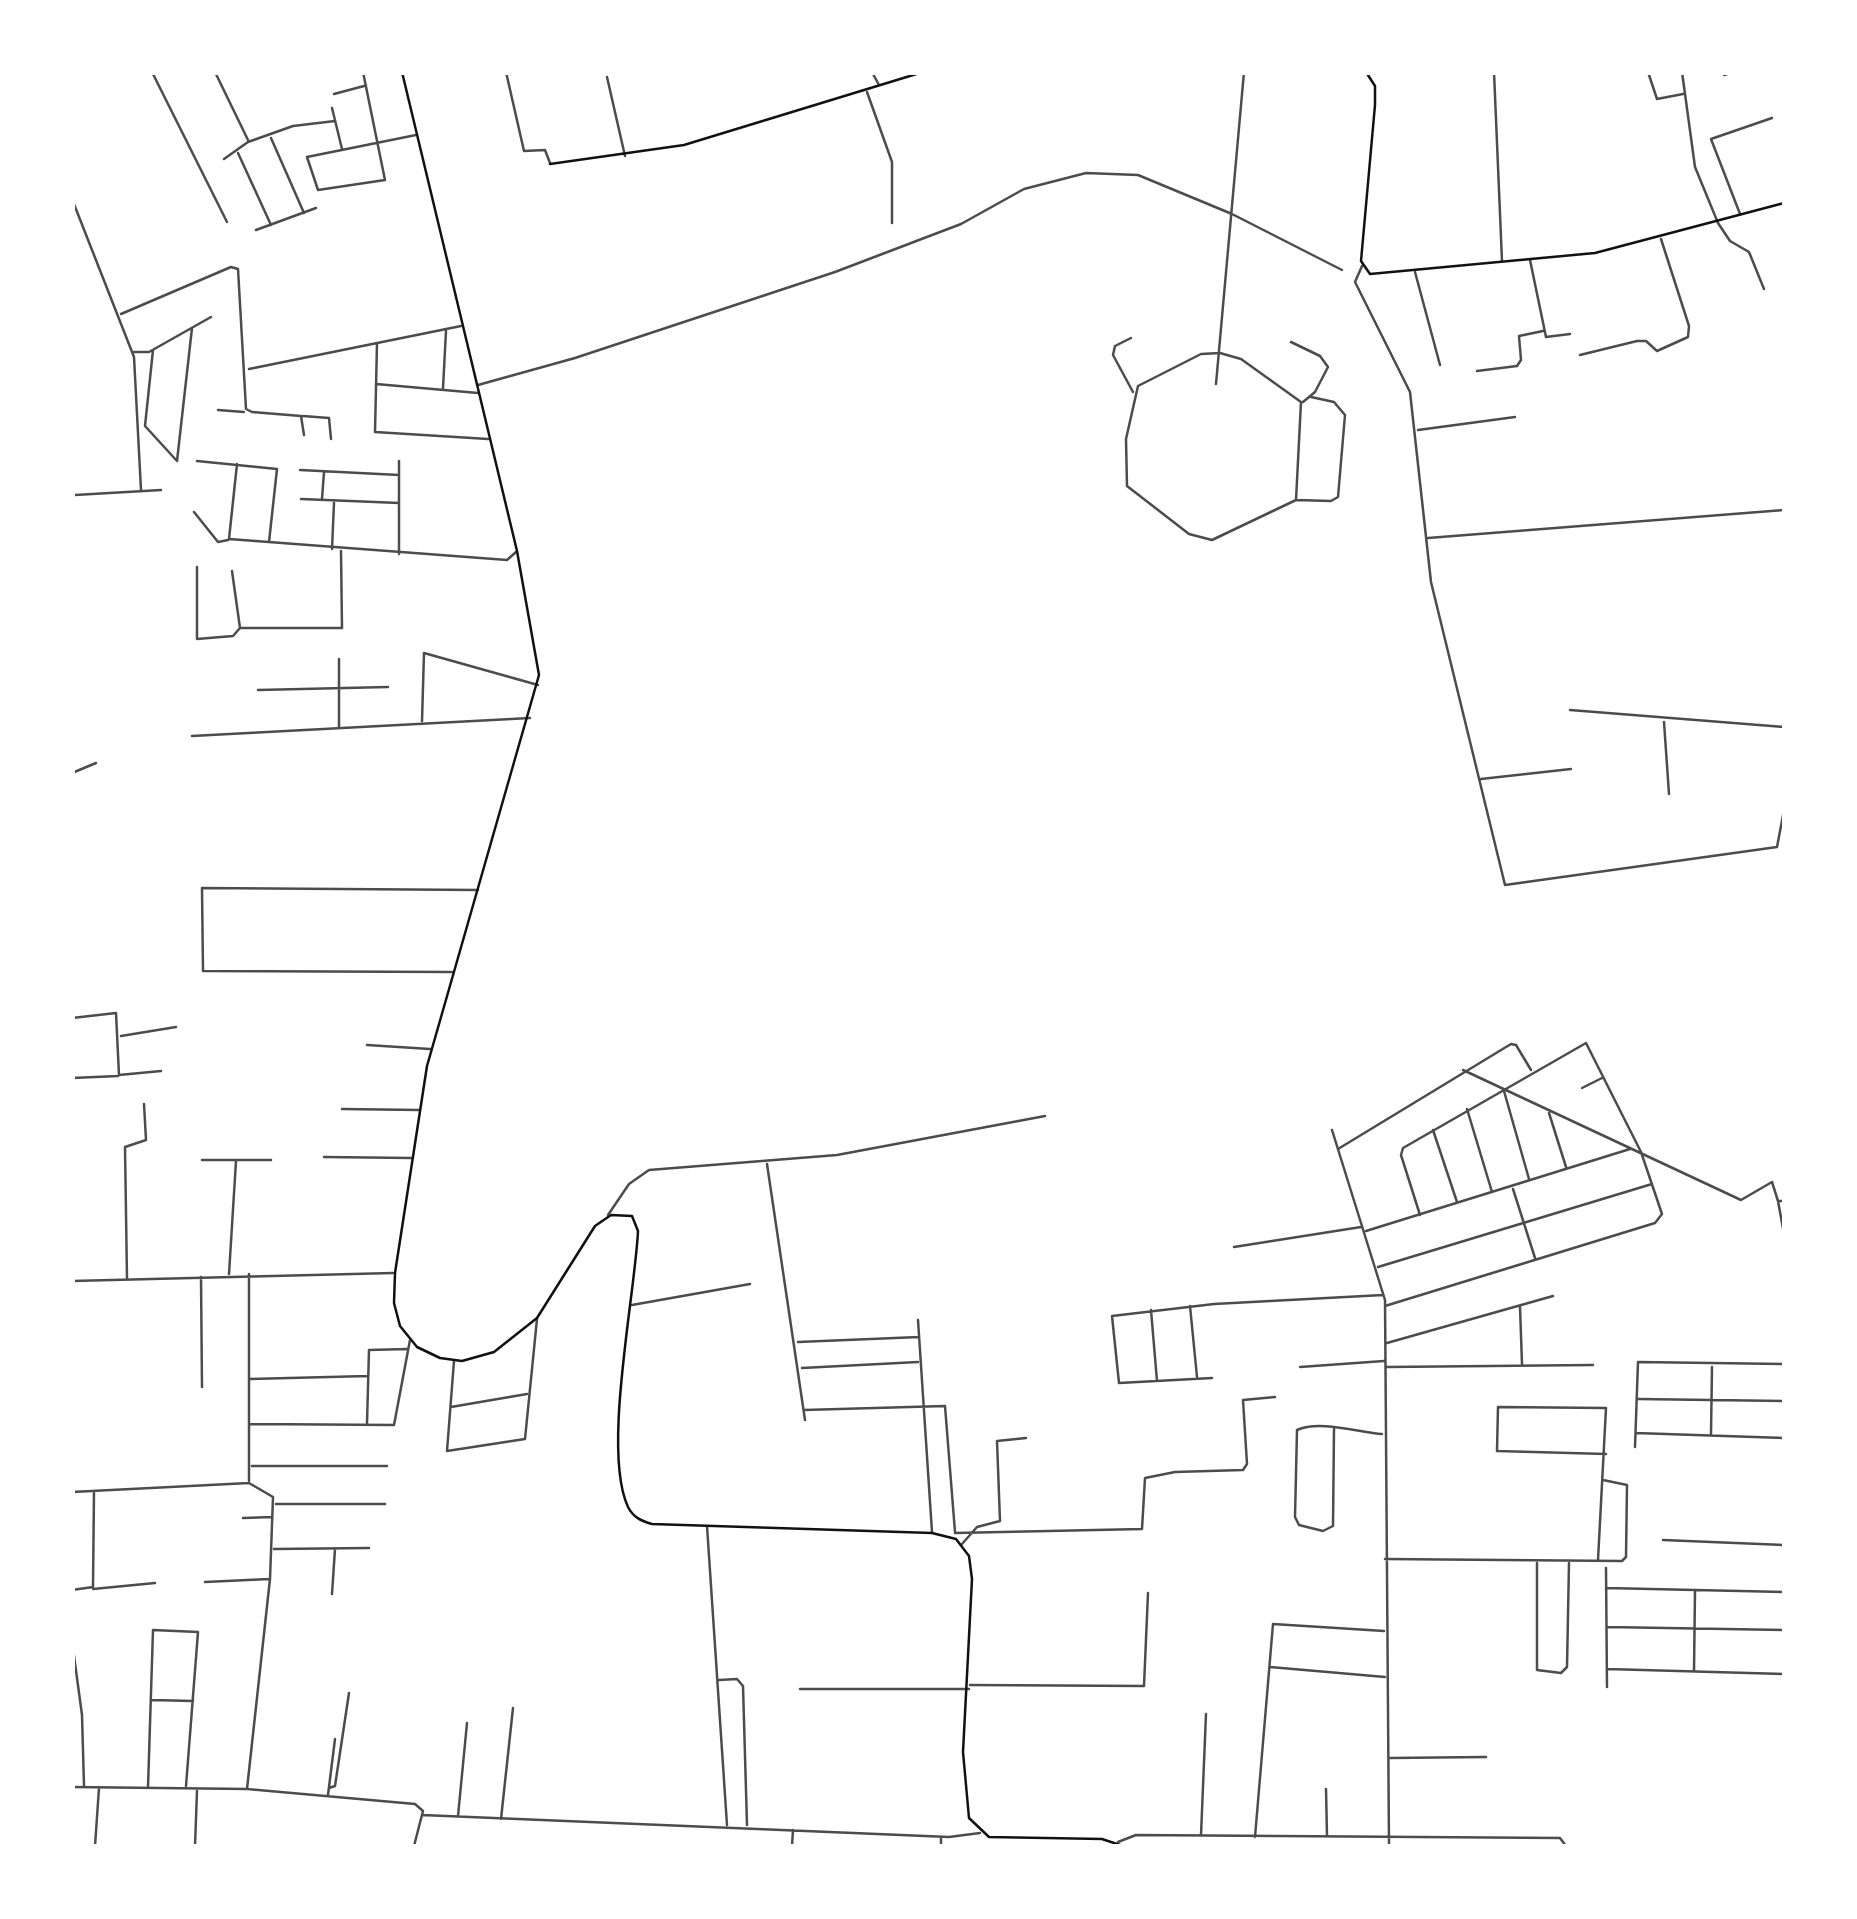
<!DOCTYPE html>
<html>
<head>
<meta charset="utf-8">
<style>
  body { margin:0 }
  #map { position:relative; width:1857px; height:1919px; overflow:hidden; background:#fff; font-family:Figtree,sans-serif }
  canvas { display:block }
  .frame { position:absolute; inset:0; border:75px solid #fff; pointer-events:none }
</style>
</head>
<body>
<div id="map">
<canvas width="1857" height="1919"></canvas>
<div class="frame"></div>
</div>
<script>
const context = document.querySelector('canvas').getContext('2d');
context.lineJoin = 'round';
function stroke(path, color, width, dash) {
  context.strokeStyle = color;
  context.lineWidth = width;
  context.lineCap = dash ? 'butt' : 'round';
  context.setLineDash(dash || []);
  context.stroke(path);
}
const minor = new Path2D(`
  M152,72L227,222
  M215,72L248,140
  M363,72L385,180L318,190L307,157L416,135
  M506,72L524,151L545,150L550,163
  M872,72L879,85
  M1494,72L1502,261
  M1648,72L1657,99L1683,94
  M1682,72L1695,167L1718,223L1730,241L1749,252L1764,289
  M1724,75L1734,72
  M607,77L625,156
  M867,92L892,162V223
  M334,94L364,86
  M332,108L342,149
  M271,138L304,213
  M238,153L271,225
  M224,159L248,142L293,126L335,121
  M72,199L134,357L141,490
  M1740,214L1711,139L1772,118
  M256,230L316,208
  M1530,260L1546,337L1570,334
  M1362,266L1355,282L1410,392L1431,582L1505,885L1777,847L1784,810
  M1415,272L1440,365
  M121,314L231,267L238,269L246,409L252,412
  M1131,338L1115,346L1113,355L1133,392
  M1291,342L1320,356L1328,367L1315,392L1303,402
  M377,343L375,432L488,439
  M153,350L145,426L177,461L192,328
  M134,352H149L211,317
  M1580,355L1637,341H1646L1657,351L1688,337L1689,326L1661,239
  M249,369L461,326
  M1477,371L1517,366L1521,360L1519,336L1543,331
  M376,384L478,393
  M1216,384L1244,72
  M478,385L575,358L835,272L961,224L1024,189L1086,173L1138,175L1232,214L1342,270
  M443,388L446,331
  M218,410L244,412
  M252,412L301,416L304,435
  M303,416L329,418L331,439
  M1418,430L1515,417
  M197,461L277,469L269,542
  M399,461V554
  M237,464L229,539L507,560L516,552
  M300,470L399,475
  M75,495L161,490
  M301,499L399,503
  M322,499L324,472
  M1296,500L1301,402L1241,359L1220,353L1201,354L1138,386L1126,439L1127,486L1189,534L1212,540L1296,500L1331,501L1338,497L1345,415L1334,402L1311,397
  M194,512L218,542L228,540
  M1428,538L1784,510
  M332,549L334,503
  M197,567V639L233,636L240,628L232,571
  M240,628H342L341,551
  M339,659V727
  M258,690L388,687
  M1570,710L1784,727
  M422,721L424,653L538,685
  M1664,722L1669,794
  M192,736L530,718
  M72,773L96,763
  M1481,779L1571,769
  M452,972L203,971L202,888L478,890
  M72,1018L116,1013L119,1075L161,1071
  M121,1036L176,1027
  M367,1045L430,1049
  M1463,1070L1741,1200L1772,1182L1778,1201
  M72,1078L118,1076
  M1582,1088L1602,1078
  M1504,1091L1529,1179
  M342,1109L419,1110
  M1467,1109L1492,1192
  M1549,1113L1566,1167
  M1332,1130L1385,1300L1389,1846
  M1433,1130L1457,1202
  M1338,1149L1511,1044L1516,1045L1531,1070
  M324,1157L411,1158
  M202,1160H271
  M767,1164L805,1420
  M1513,1189L1535,1258
  M1784,1201H1778L1784,1234
  M608,1215L629,1184L649,1170L837,1155L1045,1116
  M1366,1231L1630,1149
  M1234,1247L1361,1227
  M1378,1267L1652,1184
  M229,1274L236,1161
  M201,1277L202,1387
  M127,1279L125,1147L146,1140L144,1104
  M72,1281L393,1273
  M632,1305L750,1284
  M1190,1306L1197,1377
  M1385,1306L1655,1223L1662,1214L1641,1152L1586,1043L1403,1148L1401,1155L1420,1215
  M1520,1307L1522,1364
  M1151,1310L1157,1381
  M918,1320L932,1532
  M798,1342L919,1337
  M1387,1343L1553,1296
  M454,1361L447,1451L525,1439L537,1319
  M1300,1367L1384,1361
  M1387,1367L1593,1365
  M802,1368L918,1362
  M1212,1378L1119,1383L1112,1316L1214,1304L1383,1295
  M250,1379L368,1376
  M1638,1399L1784,1401
  M451,1407L527,1394
  M804,1410L945,1406L955,1532
  M367,1423L369,1350L407,1349
  M250,1424L394,1425L410,1340
  M1334,1429L1333,1526L1323,1531L1299,1525L1295,1517L1297,1430C1319,1420 1358,1432 1382,1434
  M1636,1433L1784,1438
  M1711,1434L1712,1367
  M1635,1447L1638,1362L1784,1364
  M252,1466H387
  M249,1481V1274
  M72,1492L249,1483L273,1497L270,1579L247,1789
  M276,1504H385
  M243,1518L272,1517
  M707,1526L727,1825
  M955,1533L1142,1529L1145,1478L1175,1472L1243,1470L1247,1464L1243,1400L1275,1397
  M1663,1540L1784,1545
  M962,1544L977,1527L1000,1521L997,1441L1026,1438
  M274,1549L369,1548
  M1385,1559L1622,1561L1626,1557L1627,1485L1603,1480
  M1598,1560L1606,1408L1498,1407L1497,1451L1606,1454
  M1537,1563V1670L1561,1673L1567,1667L1569,1563
  M1606,1568L1607,1687
  M205,1582L269,1579
  M1606,1588L1784,1592
  M93,1589L155,1583
  M72,1590L93,1587L94,1491
  M332,1594L335,1549
  M1607,1627L1784,1630
  M72,1641L82,1715L84,1786
  M1270,1667L1385,1677
  M1607,1669L1784,1674
  M1694,1671L1695,1591
  M719,1680L737,1679L743,1686L747,1825
  M970,1685L1144,1686L1148,1593
  M800,1689H969
  M152,1700L193,1701
  M1390,1758L1486,1757
  M72,1787L247,1789L415,1804L423,1811L414,1846
  M148,1787L153,1630L198,1632L186,1786
  M1784,1787V1743
  M329,1788L335,1786L349,1693
  M1326,1789L1327,1836
  M328,1795L335,1739
  M422,1815L949,1837L980,1833
  M458,1816L467,1723
  M501,1819L513,1708
  M1201,1835L1206,1714
  M1255,1837L1273,1624L1384,1631
  M1118,1842L1136,1835L1560,1838L1566,1846
  M95,1846L99,1788
  M195,1846L197,1791
  M792,1846L793,1830
  M941,1846V1838
  M1784,1846V1790`);
const secondary = new Path2D(`
  M402,72L517,551L539,675L427,1066L395,1273L394,1303L400,1326L417,1347L440,1358L462,1361L494,1352L537,1318L595,1226L611,1215L632,1216L638,1231C635,1296 602,1451 628,1507C633,1517 641,1521 652,1524L932,1533L956,1539L969,1556L972,1579L963,1752L969,1818L989,1837L1102,1839L1123,1846
  M1366,72L1375,86V105L1361,261L1370,274L1595,253L1784,203
  M550,164L684,145L923,72`);
stroke(minor, '#4c4c4c', 2.5);
stroke(secondary, '#111', 2.5);
</script>
</body>
</html>
